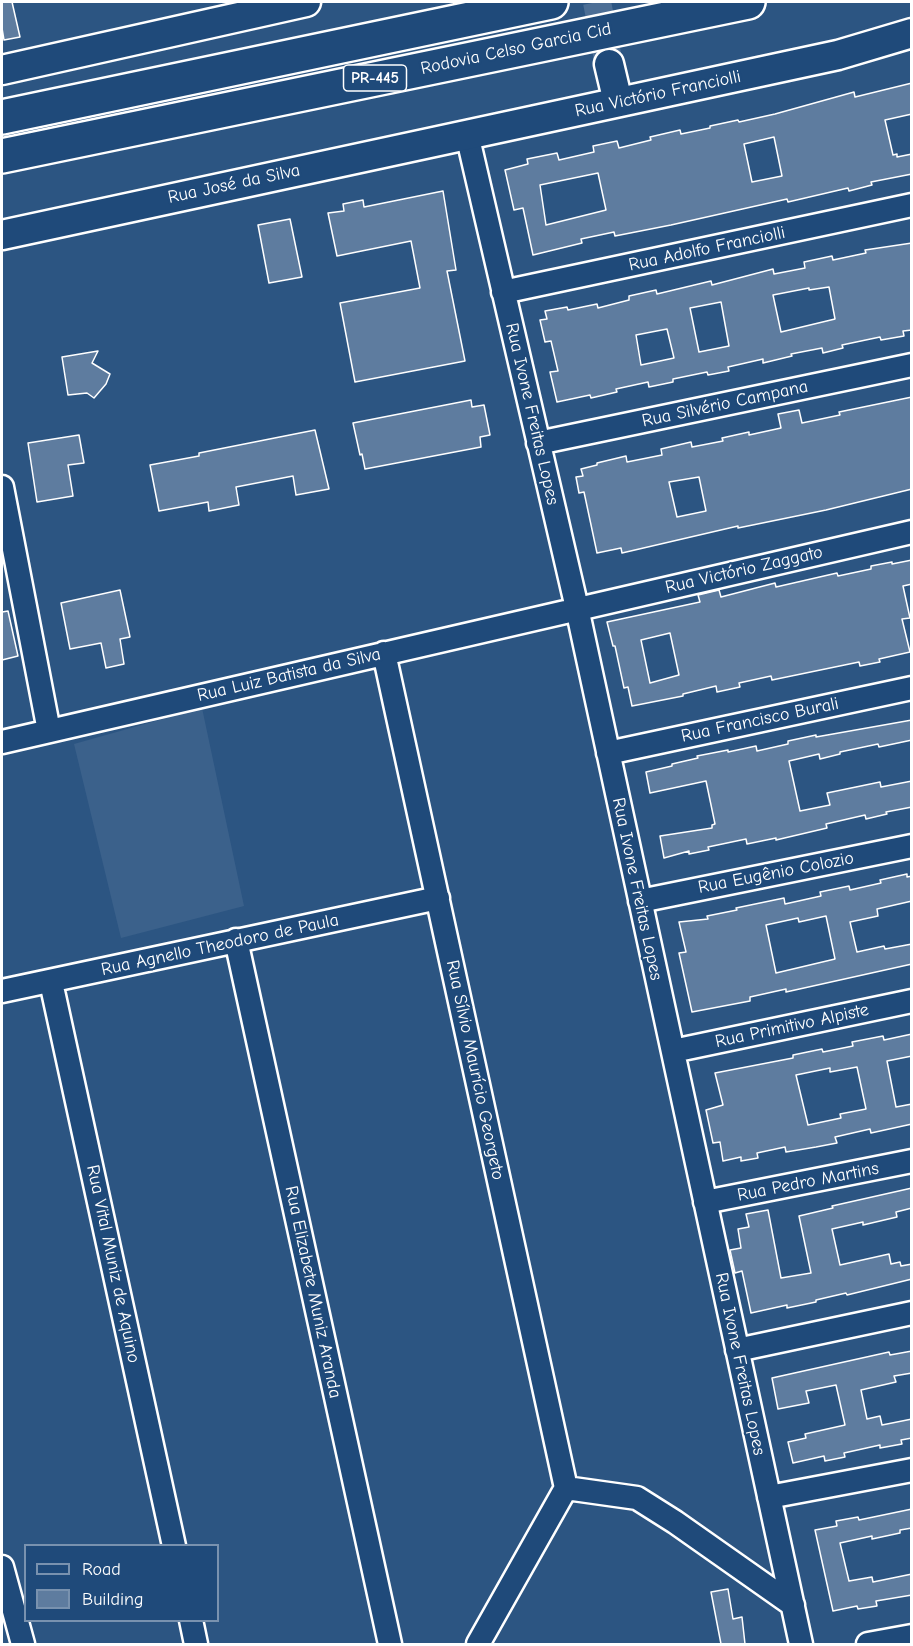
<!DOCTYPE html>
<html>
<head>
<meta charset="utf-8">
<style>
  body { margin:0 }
  #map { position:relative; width:913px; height:1646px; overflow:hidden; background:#2c5582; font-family:"Comic Neue",sans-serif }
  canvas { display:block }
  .frame { position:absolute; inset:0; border:3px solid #fff; pointer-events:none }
  .legend { position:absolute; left:24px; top:1544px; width:195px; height:78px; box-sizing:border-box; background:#1f4a7a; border:2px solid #7992af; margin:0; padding:8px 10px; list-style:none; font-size:18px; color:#fff }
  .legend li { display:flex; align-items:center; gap:12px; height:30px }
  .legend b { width:30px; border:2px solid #7992af }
</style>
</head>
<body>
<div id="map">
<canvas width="913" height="1646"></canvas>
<div class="frame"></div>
<ul class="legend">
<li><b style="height:8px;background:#1f4a7a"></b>Road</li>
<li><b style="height:16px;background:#5e7c9f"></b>Building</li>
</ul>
</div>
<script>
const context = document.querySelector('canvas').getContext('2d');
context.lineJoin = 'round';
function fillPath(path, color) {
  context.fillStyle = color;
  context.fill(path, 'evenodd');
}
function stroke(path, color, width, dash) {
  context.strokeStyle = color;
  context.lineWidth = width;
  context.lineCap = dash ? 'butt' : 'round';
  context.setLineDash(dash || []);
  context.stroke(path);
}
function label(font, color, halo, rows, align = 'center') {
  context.font = font + ' "Comic Neue",sans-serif';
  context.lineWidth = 4.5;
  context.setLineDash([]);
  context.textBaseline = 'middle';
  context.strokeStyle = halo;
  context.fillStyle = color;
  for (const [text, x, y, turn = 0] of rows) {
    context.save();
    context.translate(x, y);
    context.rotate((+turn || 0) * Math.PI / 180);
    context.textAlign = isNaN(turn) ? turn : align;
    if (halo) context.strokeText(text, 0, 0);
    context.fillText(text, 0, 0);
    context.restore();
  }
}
const built = new Path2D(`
  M202,708L244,906L121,938L74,744Z`);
const building = new Path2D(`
  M2,2H12L20,37L4,40L2,28Z
  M912,83V114L885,120L893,155L897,154V157L912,154V174L871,182L872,185L849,191L848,188L788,202L787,199L671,225L615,236L614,232L581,239L582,243L533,255L523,208L514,210L505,170L528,164L527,159L557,153L559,160L594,152L593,146L617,141L619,148L651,140L650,137L680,130L681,134L710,128V126L738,120L739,122L775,114L854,92L855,97ZM774,137L782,176L752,182L744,144ZM598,173L606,210L546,225L540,185Z
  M443,191L456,270L447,271L465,361L355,382L340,303L420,288L411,241L337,256L328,213L344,211L343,204L363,200L364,207Z
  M290,219L302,277L269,283L258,225Z
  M912,243V330L903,331L904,336L881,340L880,337L842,345L843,348L823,353L822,348L791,354L792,356L763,363V359L728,367L729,371L708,375L707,372L673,379V382L649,387L648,382L616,389L617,392L591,398L590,395L557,402L550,372L558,371L551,341L545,342L540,320L547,319L545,311L567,307L568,310L597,304L598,308L629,300V296L656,290L657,294L711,281L712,285L773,269L774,274L805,268L804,262L832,256L833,260L866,253L865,250ZM829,287L835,319L781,332L773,295L809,288V290ZM721,302L729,346L699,352L690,308ZM667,329L674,358L641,365L636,335Z
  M98,351L92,363L110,374L106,384L94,398L87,393L68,395L62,357Z
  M912,397V489L826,510L738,528V526L622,553L621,548L597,553L584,492L579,493L576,477L583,476L581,469L597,465V463L626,456L627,462L662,455L661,449L691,442L692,447L723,441L722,438L749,432V435L781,428L778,414L799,410L802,423L840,415L839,412ZM699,477L706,511L677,517L669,482Z
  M471,400L472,407L484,405L490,435L480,437L481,447L365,469L362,454L360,455L353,423Z
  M315,430L329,489L296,495L293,476L236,487L239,505L209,511L208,502L159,511L150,465L199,456V453Z
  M79,435L84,463L68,465L73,496L37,502L28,443Z
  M912,560V584L903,586L910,618L902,619L910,652L879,659L880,662L860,666L859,662L772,680L771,676L739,683L740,687L717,692L716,686L683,694V696L632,706L628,687L624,688L615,646H613L607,622L700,602L698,595L719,590L721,597L775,583L776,587L837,573L838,576L871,569V566L892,562V564ZM670,633L679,675L650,683L641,640Z
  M120,590L130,637L120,639L124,664L106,668L101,643L70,649L61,603Z
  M8,611L18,656L2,660V612Z
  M912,720V740L879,747L878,744L840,752V754L820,759L819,754L789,761L800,811L830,805L827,793L880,782L881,787L912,781V807L886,812L887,814L866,819L865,815L826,824L827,828L776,840V838L747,844L746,839L708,847L709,850L689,854V851L664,858L660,836L712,828V825L715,824L706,781L650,793L646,772L672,766V764L698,758L697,756L728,750V752L756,746L757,751L788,744V741L816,735V737Z
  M907,874V877L912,876V901L877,909L878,916L850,922L857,952L884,946L885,949L912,944V964L786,992V989L750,997V1001L692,1012L679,953L686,952L679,922L708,919L707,916L737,910L736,908L784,898L785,904L821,896L820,892L849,886L850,890L881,883L880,880ZM826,916L835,959L776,973L766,925L798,918L799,922Z
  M912,1034V1056L887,1061L896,1107L912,1104V1124L871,1133L870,1129L835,1137L837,1143L816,1147L786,1152L785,1147L757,1153L758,1158L741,1161V1157L723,1161L720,1142L713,1143L706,1110L723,1105L715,1073L793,1058V1055L822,1049L823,1052L853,1046L852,1042L883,1036L884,1040ZM857,1067L866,1109L840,1114L841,1118L808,1125L796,1075L830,1068V1072Z
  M912,1188V1208L896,1212L897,1217L863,1225V1222L832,1229L840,1265L889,1254L891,1264L900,1262L901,1266L912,1264V1279L847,1295L846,1293L816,1300V1302L787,1308V1305L751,1313L742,1271L735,1273L730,1250L741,1248L738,1229L749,1227L746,1214L768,1210L781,1278L811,1273L799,1216L833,1208L832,1206Z
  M912,1351V1373L894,1376L896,1382L861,1390L867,1419L880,1416L882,1425L912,1419V1438L901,1440L902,1444L880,1448V1445L844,1453L845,1457L825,1461L824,1456L793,1463L788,1442L806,1438L805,1434L845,1425L836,1385L806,1391L809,1403L778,1409L772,1378L889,1352L890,1355Z
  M912,1509V1528L900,1530V1533L872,1539V1536L840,1543L849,1581L872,1577L873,1582L912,1574V1595L876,1601L877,1606L858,1609L857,1606L833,1611L815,1530L837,1526L836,1521L858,1517L859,1520Z
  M728,1589L733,1619L742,1617L745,1644H721L711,1592Z`);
const tertiaryTunnel = new Path2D(`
  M597,2L609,64`);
const minor = new Path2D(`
  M467,134L577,608L801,1644
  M503,292L912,205
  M538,443L912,365
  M2,487L49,731
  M384,653L566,1488
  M2,742L912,532
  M608,753L912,688
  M640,901L912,846
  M236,940L390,1644
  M51,982L174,1546
  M2,991L438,898
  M673,1051L912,1001
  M705,1202L912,1161
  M737,1350L912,1313
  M566,1488L637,1498L675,1522L793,1605
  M769,1497L912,1470
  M2,1567L23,1644
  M191,1620L196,1644
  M478,1644L566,1488
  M868,1644L912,1636`);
const tertiary = new Path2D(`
  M609,64L618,102
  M2,70L306,2
  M2,235L838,55L912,33`);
const motorway = new Path2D(`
  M2,117L551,2
  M2,156L748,2`);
const shields = [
  [375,78,63]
];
const shieldNames = [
  ["PR-445",375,78]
];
const streetNames = [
  ["Rodovia Celso Garcia Cid",516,49,-12],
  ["Rua Victório Franciolli",658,94,-12],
  ["Rua José da Silva",234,184,-12],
  ["Rua Adolfo Franciolli",707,249,-12],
  ["Rua Silvério Campana",725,404,-12],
  ["Rua Ivone Freitas Lopes",532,414,77],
  ["Rua Victório Zaggato",744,570,-13],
  ["Rua Luiz Batista da Silva",289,675,-13],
  ["Rua Francisco Burali",760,720,-12],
  ["Rua Eugênio Colozio",776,873,-11],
  ["Rua Ivone Freitas Lopes",637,889,78],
  ["Rua Agnello Theodoro de Paula",220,945,-12],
  ["Rua Primitivo Alpiste",792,1026,-12],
  ["Rua Sílvio Maurício Georgeto",475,1070,78],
  ["Rua Pedro Martins",808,1182,-11],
  ["Rua Vital Muniz de Aquino",113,1264,78],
  ["Rua Elizabete Muniz Aranda",313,1292,78],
  ["Rua Ivone Freitas Lopes",740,1364,78]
];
fillPath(built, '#3b618b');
fillPath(building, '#5e7c9f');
stroke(building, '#fff', 1.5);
stroke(tertiaryTunnel, '#4c6e95', 28, [28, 14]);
stroke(minor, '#fff', 27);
stroke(tertiary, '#fff', 33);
stroke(motorway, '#fff', 38);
stroke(minor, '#1f4a7a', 22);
stroke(tertiary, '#1f4a7a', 28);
stroke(motorway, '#1f4a7a', 33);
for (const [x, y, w] of shields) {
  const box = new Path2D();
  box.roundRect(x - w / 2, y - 13, w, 26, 4.5);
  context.fillStyle = '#1f4a7a';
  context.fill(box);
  stroke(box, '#fff', 1.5);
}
label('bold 16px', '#fff', null, shieldNames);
label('18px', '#fff', '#1f4a7a', streetNames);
</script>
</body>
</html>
